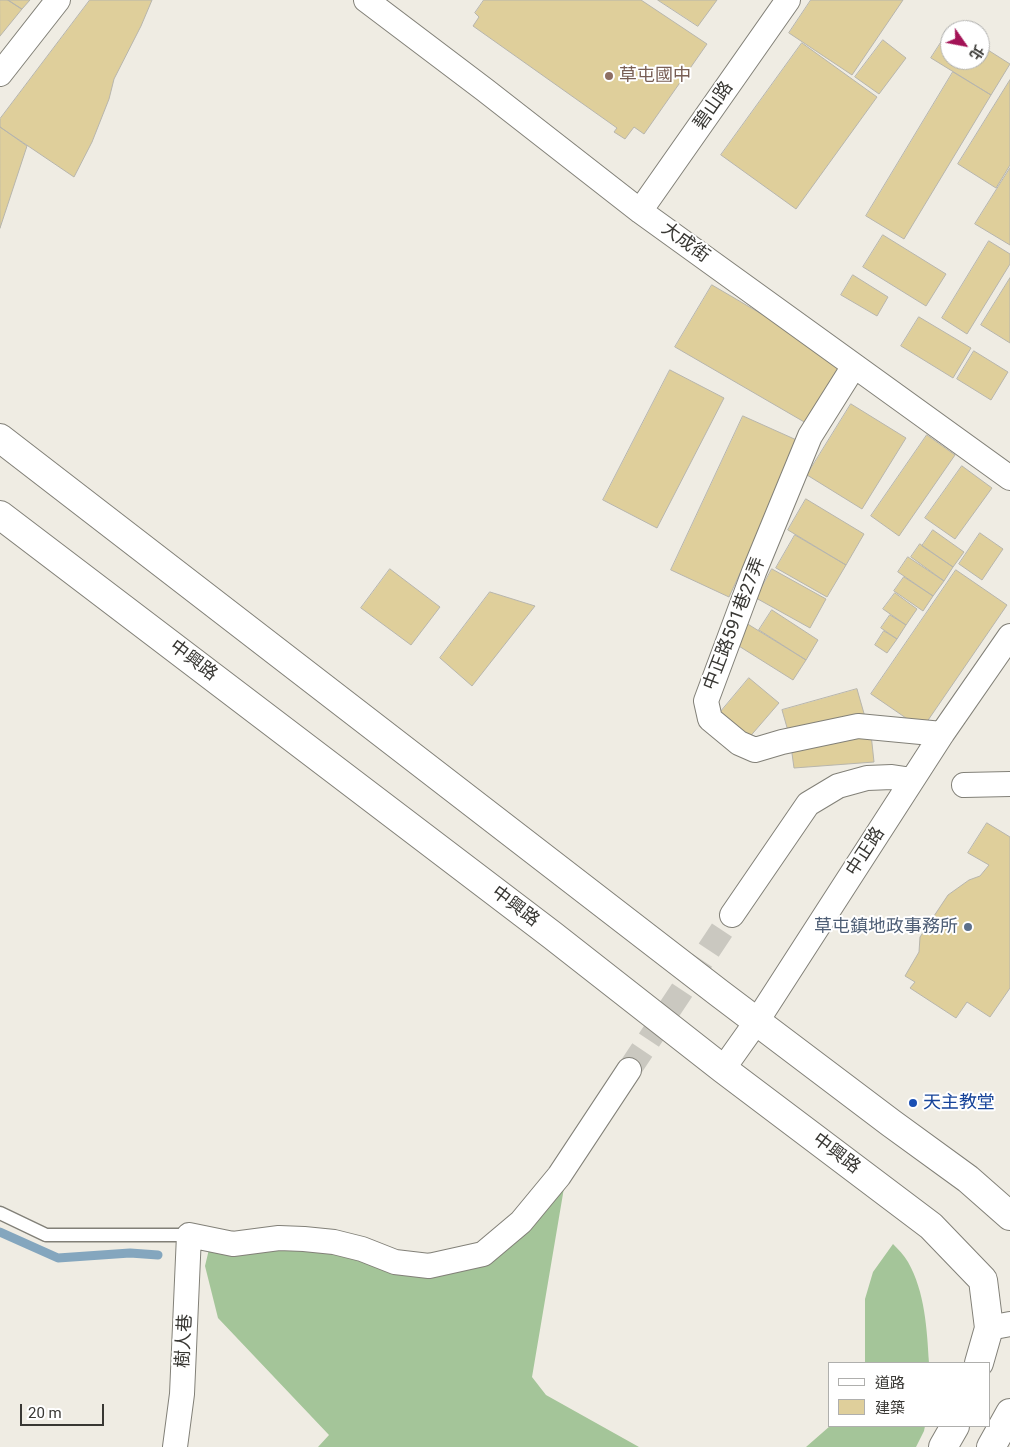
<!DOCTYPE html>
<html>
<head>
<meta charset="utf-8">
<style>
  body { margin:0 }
  #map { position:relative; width:1010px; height:1447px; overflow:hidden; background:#efece3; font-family:Roboto,"Noto Sans TC",sans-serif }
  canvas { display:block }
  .legend { position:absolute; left:828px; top:1362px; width:162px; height:65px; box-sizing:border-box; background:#fff; border:1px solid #afafad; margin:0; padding:6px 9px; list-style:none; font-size:15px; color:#383733 }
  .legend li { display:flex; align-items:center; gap:10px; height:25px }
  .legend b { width:25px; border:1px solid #afafad }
  .north { position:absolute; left:940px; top:20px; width:50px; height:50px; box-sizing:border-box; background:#fff; border:1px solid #afafad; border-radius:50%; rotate:123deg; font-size:14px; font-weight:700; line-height:20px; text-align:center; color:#383733 }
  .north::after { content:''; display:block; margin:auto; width:18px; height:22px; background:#a31356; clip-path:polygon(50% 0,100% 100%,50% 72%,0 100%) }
  .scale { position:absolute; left:20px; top:1404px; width:84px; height:22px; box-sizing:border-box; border:2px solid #383733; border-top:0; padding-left:6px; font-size:15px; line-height:18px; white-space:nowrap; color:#383733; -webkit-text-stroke:4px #fff; paint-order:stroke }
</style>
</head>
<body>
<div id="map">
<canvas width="1010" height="1447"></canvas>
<ul class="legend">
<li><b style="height:6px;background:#fff"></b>道路</li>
<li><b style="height:14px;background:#dfcf9b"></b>建築</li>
</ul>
<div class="north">北</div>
<div class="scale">20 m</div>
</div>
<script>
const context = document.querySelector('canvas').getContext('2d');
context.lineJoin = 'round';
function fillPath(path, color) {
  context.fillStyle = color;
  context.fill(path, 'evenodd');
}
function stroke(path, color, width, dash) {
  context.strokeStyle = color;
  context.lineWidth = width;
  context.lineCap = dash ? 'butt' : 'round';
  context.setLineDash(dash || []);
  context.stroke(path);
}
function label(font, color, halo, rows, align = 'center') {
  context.font = font + ' Roboto,"Noto Sans TC",sans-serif';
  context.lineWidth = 4;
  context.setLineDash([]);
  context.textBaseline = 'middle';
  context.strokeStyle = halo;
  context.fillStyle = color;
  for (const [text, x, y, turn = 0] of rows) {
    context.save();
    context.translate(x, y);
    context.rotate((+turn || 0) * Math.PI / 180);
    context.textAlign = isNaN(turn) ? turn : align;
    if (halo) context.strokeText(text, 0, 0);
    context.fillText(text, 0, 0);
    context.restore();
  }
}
const forest = new Path2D(`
  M566,1176L532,1377L546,1395L639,1447H318L329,1435L218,1318L205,1266L210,1245L466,1258Z
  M893,1244C898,1249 904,1255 908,1262C925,1292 927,1329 929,1363H865V1299L873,1272Z
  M830,1426H925L924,1431L916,1447H806Z`);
const stream = new Path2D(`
  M0,1232L58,1258L130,1253L158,1255`);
const building = new Path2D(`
  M0,0H8L22,9L0,36Z
  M8,0H30L22,9Z
  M90,0H152L141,26L114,79L109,99L92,142L74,177L0,127V119Z
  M484,0H641L707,44L644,134L634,127L625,139L614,132L617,128L473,26L479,17L475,13Z
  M658,0H717L698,26Z
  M811,0H903L852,75L789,33Z
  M951,27L955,30H950V60H980V45L1010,64L991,95L931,58Z
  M883,40L906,58L879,94L855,77Z
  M802,43L877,97L796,209L721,155Z
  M953,72L991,95L904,239L866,216Z
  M1010,80V165L996,188L958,164Z
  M0,127L27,146L0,228Z
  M1010,168V245L975,224Z
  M883,235L946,274L926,306L863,267Z
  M989,241L1010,254V264L967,334L942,318Z
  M853,275L888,297L877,316L841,295Z
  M1010,278V343L981,325Z
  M712,285L842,361L806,423L675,347Z
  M919,317L971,348L953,378L901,346Z
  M974,351L1008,372L991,400L957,379Z
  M670,370L724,398L657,528L603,500Z
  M851,404L906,438L862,509L807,475Z
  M743,416L801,442L729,597L671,570Z
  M927,435L955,455L899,536L871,516Z
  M962,466L992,488L955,539L925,518Z
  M806,499L864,534L846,565L788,530Z
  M933,530L964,552L953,567L922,546Z
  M980,533L1003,549L982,580L959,564Z
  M795,535L846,565L827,597L776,568Z
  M920,544L953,567L944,581L911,557Z
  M908,557L944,581L933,596L898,572Z
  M390,569L440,607L411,645L361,608Z
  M772,569L826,599L810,628L756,598Z
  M956,570L1007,605L922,729L871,694Z
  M904,577L933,596L923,611L894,591Z
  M490,592L535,606L472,686L440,658Z
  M895,593L917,609L906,625L883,609Z
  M772,610L818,640L806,660L759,630Z
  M890,615L906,625L897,639L881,628Z
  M746,623L806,660L793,680L734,643Z
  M884,631L897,639L887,653L875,645Z
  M749,678L779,703L747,740L718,715Z
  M857,689L865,717L790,738L782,710Z
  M871,734L874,762L794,768L791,746Z
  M987,823L1010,837V988L990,1017L967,1002L956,1018L910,988L915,982L905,976L919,952L920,937L948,895L969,880L980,876L989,865L968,853Z`);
const streetTunnel = new Path2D(`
  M629,1070L732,915`);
const lane = new Path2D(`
  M0,1213L46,1235H189`);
const street = new Path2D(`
  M366,0L485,90L640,211L1010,478
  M0,74L58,0
  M640,211L788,0
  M854,366L810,436L754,572L706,701L710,719L739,743L755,750L782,742L858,726L942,734
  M964,785L1010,784
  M732,915L808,804L838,786L867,778L892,777L912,780
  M723,1069L757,1021L942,734L1010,636
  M989,1328L1010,1324
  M175,1447L182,1394L189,1235L233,1244L279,1238L304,1239L334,1242L362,1249L395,1262L429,1266L483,1254L521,1222L559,1176L629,1070`);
const secondary = new Path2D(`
  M0,438L719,993L891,1123L968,1179L1010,1216
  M0,515L552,935L723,1069L931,1226L983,1280L989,1328L979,1363
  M943,1447L955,1426
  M991,1447L1010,1413`);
const markers = [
  [609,76,5,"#8d6e63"],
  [968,927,5,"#5c6f8a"],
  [913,1103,5,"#1a4fb4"]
];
const educationNames = [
  ["草屯國中",619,76]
];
const streetNames = [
  ["碧山路",714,106,-55],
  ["大成街",685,243,36],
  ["中正路591巷27弄",735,624,-69],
  ["中興路",193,661,37],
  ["中正路",866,852,-57],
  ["中興路",515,907,37],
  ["中興路",836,1154,37],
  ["樹人巷",185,1341,-87]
];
const serviceNames = [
  ["草屯鎮地政事務所",958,927]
];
const transitNames = [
  ["天主教堂",923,1103]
];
fillPath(forest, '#a4c599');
stroke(stream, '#84a6be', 9);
fillPath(building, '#dfcf9b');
stroke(building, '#b7b5ac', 1);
stroke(streetTunnel, '#cac8c0', 24, [24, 12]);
stroke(lane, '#828078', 15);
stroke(street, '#828078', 26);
stroke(secondary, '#828078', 30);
stroke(lane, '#fff', 12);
stroke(street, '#fff', 24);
stroke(secondary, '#fff', 28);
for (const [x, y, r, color] of markers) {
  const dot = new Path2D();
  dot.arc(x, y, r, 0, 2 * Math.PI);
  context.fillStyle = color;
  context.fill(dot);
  stroke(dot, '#fff', 2);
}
label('18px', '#785e54', '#fff', educationNames, 'left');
label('18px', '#383733', '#fff', streetNames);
label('18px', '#4e5e75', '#fff', serviceNames, 'right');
label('18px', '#164399', '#fff', transitNames, 'left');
</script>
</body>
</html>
